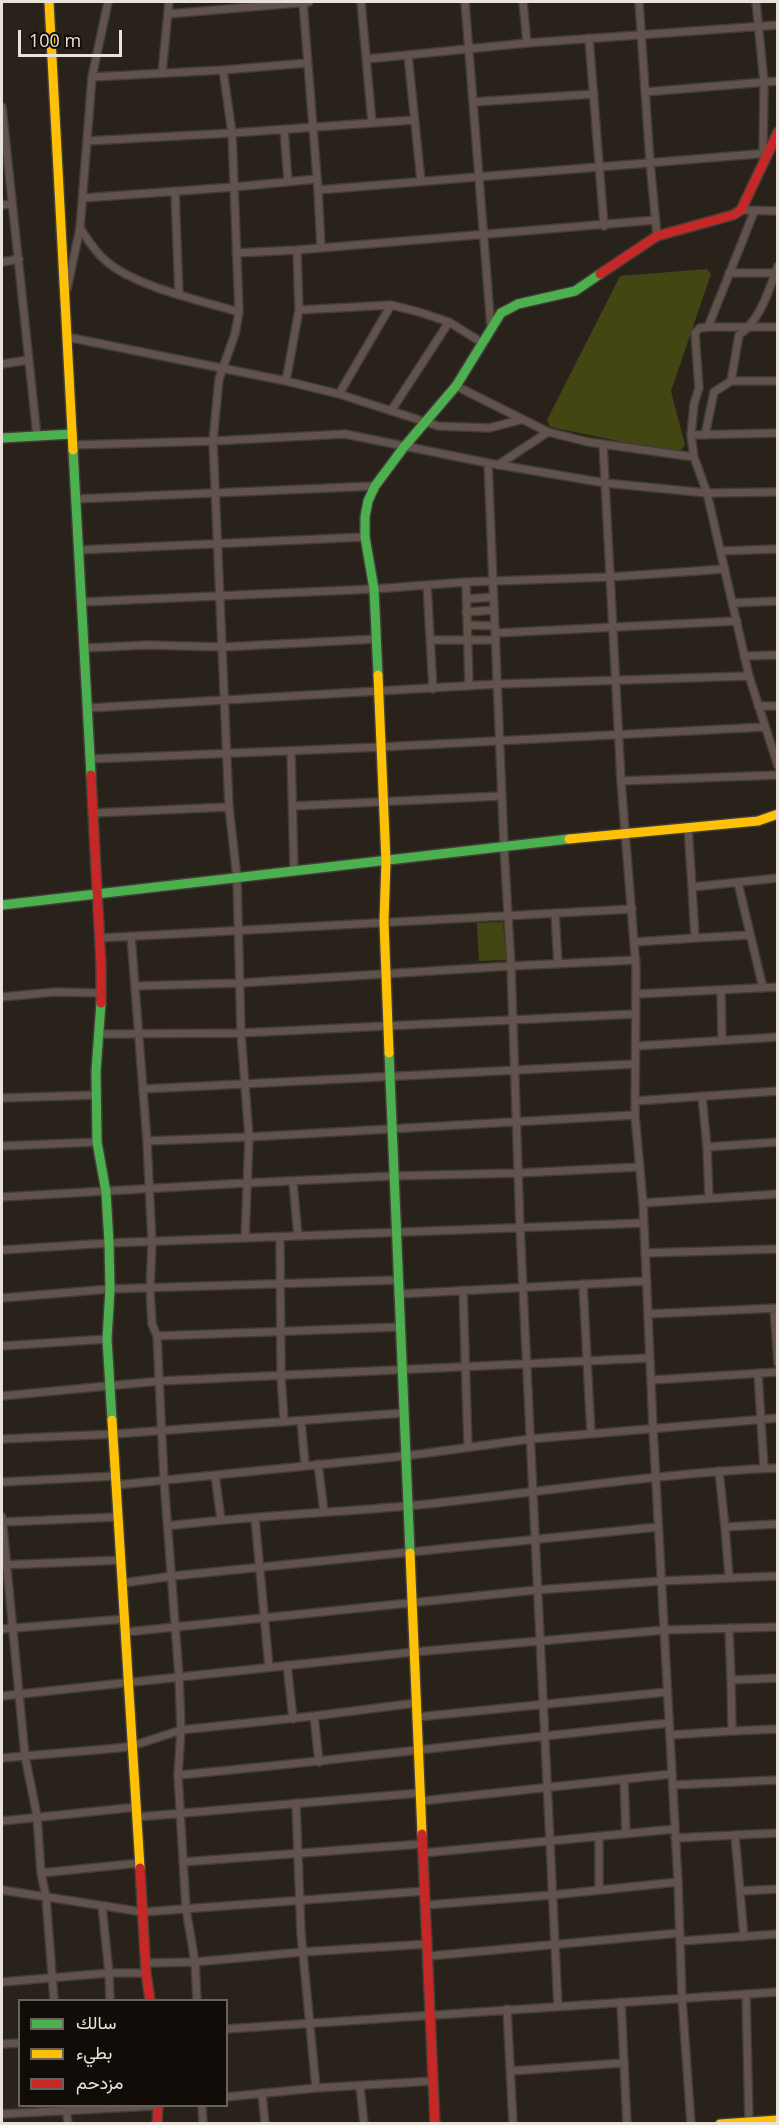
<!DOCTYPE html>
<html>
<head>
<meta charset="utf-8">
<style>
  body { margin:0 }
  #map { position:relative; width:779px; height:2125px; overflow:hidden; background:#28221b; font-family:"Open Sans",Vazirmatn,sans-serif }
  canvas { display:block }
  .frame { position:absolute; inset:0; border:3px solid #e9e2da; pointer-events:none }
  .legend { position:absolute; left:18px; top:1999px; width:210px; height:108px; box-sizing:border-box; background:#110c07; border:2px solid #67625b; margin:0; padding:8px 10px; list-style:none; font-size:18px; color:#e9e2da }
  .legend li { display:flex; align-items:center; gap:12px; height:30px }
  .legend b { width:30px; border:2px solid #67625b }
  .scale { position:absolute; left:18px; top:30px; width:104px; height:27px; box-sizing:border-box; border:3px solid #e9e2da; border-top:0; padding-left:8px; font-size:18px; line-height:21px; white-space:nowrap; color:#e9e2da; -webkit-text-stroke:4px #110c07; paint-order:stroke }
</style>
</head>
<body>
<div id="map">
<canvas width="779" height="2125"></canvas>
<div class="frame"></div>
<ul class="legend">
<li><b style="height:8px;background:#4caf50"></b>سالك</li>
<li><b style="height:8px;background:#ffc107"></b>بطيء</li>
<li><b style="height:8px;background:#c62828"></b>مزدحم</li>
</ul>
<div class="scale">100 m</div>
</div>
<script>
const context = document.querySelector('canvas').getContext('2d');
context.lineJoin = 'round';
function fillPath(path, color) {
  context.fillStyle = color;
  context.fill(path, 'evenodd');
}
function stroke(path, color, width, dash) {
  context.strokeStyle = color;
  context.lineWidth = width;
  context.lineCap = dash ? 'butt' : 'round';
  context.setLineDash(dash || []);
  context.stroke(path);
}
const green = new Path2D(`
  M707,269L711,274L671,391L685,445L678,453L550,427L547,420L620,276Z
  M503,922L506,960L479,961L477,923Z`);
const street = new Path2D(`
  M303,2L318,190L321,248
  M361,2L372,123
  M465,2L491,328
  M523,2L527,43
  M639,2L650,162L657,236
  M756,2L764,82L763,153
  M168,14L309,2
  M589,38L604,226
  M408,55L421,181
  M367,59L527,43L778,25
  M223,70L232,133L239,312L235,334L219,379L213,441L229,807L237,878L241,1033L249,1137L245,1238
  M162,73L169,2
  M92,77L223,70L307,63
  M645,92L778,81
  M473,102L594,94
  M2,107L37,436
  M284,129L288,182
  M87,141L232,133L414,120
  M318,190L769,153
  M175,191L179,295
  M83,198L234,187L317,179
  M2,205L12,204
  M741,210L778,211
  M80,228C88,240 95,252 106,261C134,286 202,301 239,312
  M236,253L297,250L655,220
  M2,262L19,259
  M729,273H778
  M67,289L80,228L92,77L108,2
  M299,310L391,305L419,312L449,322L481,342
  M708,327H778
  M67,337L286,381L339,394L438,426L489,428L520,420
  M2,364L29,360
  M286,381L299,310L297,250
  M731,381L739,335C761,319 768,292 778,266
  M456,386L548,432L588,442L694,457
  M339,394L391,305
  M391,411L449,322
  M778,433L691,435L694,457L707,493L749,676L778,766
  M691,435L694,404L699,388L695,333L700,328L708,327L754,212
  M705,435L714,392L731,381H778
  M603,444L621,781L636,968L635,1115L643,1203L653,1428L678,1882L682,1998L691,2124
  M73,445L213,441L345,434L488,463L605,483L707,493L778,492
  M488,463L504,847L511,966L636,960
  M498,465L548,432
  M75,499L375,486
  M78,550L365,537
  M721,551L778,549
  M466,582L469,686
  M427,585L433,689
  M466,599L493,597
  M82,602L374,589L466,582L610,577L725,569
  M733,603L778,601
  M466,612L494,610
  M468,625L495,626
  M496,633L737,621
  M430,640H496
  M86,648L147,645L223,647L376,639
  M744,656L778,655
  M758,706H778
  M88,708L498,684L749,676
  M291,751L294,870
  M90,759L381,747L764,727
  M621,781L778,775
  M293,806L502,796
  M93,813L229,807
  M688,827L692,887L778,878
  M738,883L763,988
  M555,913L558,964
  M131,936L147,1141L152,1243L150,1289L152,1324L157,1336L164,1480L179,1676L181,1730L178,1775L186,1909L195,1962L197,2000
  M100,938L632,909
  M695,938L750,935
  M635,942L695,938L692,887
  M135,986L240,983L511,966L520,1227L558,2006
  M721,990L722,1040
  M636,994L778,987
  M2,997L55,992L101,993
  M100,1034L241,1033L635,1014
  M636,1046L778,1037
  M144,1089L635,1064
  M702,1096L707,1147
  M2,1098L96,1095
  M635,1101L778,1091
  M147,1141L249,1137L635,1115
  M2,1146L97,1142
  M293,1182L298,1236
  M2,1197L246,1183L393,1176L518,1173L640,1167
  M709,1198L707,1147L778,1142
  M643,1203L778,1194
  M280,1237L281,1375L284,1422
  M2,1250L109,1243L644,1223
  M645,1253L778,1249
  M583,1284L591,1434
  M463,1290L468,1446
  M398,1294L647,1281
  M2,1298L110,1289L398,1280
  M774,1308L778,1363
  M648,1314L778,1308
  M157,1336L400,1327
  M2,1346L107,1339
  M758,1373L764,1469
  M652,1380L778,1372
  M2,1396L160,1381L650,1358
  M301,1421L305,1465
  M2,1439L114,1434L404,1413
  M318,1464L324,1512
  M719,1471L725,1527L778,1524
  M215,1475L221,1520
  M2,1482L116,1476
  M116,1485L405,1456L530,1439L778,1418
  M2,1517L25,1756L37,1816L41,1873L46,1897L54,2000
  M255,1518L269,1667
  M2,1522L118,1517
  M168,1526C248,1516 328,1513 408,1506C531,1494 654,1473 778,1468
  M725,1527L729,1577
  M2,1565L122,1560
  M123,1583L173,1576L658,1527
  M729,1628L731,1680
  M2,1629L125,1619
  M126,1632L536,1590L662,1581L778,1576
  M287,1665L293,1719
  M2,1696L414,1652L665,1630L778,1627
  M314,1716L319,1762
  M417,1717L667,1692
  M732,1731L778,1729
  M670,1735L732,1731L731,1680L778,1678
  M2,1758L118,1748L132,1746L181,1730L314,1716L416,1703
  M178,1775C342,1760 505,1739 669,1723
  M624,1779L626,1834
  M673,1785L778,1780
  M421,1801L672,1774
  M296,1803L301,1933L316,2088
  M137,1817L420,1793
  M2,1821L137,1807
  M735,1835L744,1937
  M599,1837V1890
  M675,1838L778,1833
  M423,1853L675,1829
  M183,1862L422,1844
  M41,1873L140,1863
  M2,1890L143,1912L425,1891
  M740,1891L778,1889
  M426,1905L552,1895L678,1882
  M102,1906L109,1973L110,2000
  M681,1941L778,1934
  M429,1956L680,1933
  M146,1963L195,1962L303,1952L428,1944
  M2,1982L109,1973H146
  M746,1994L749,2122
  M621,2002L627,2124
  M507,2009L513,2124
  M226,2029L778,1992
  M2,2044L20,2043
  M511,2071L623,2063
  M360,2086L364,2124
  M262,2093L265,2124
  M226,2097L316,2088L433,2081
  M66,2106L68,2124
  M202,2106L203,2124
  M2,2114L154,2106`);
const fast = new Path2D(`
  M2,438L72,434
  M73,450L91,775
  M378,675L374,589L365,537V517L368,501L375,486L404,447L456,386L501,313L518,304L575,291L600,274
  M2,905L569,839
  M101,1003L96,1071L97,1142L106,1192L109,1243L110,1289L107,1339L112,1420
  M389,1053L410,1553`);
const slow = new Path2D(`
  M49,2L73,450
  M378,675L386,861L384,922L389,1053
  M569,839L758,821L778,814
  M112,1420L140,1868
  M410,1553L422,1834
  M720,2124L778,2120`);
const jam = new Path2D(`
  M600,274L657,236L733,215L741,210L778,132
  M91,775L101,965V1003
  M422,1834L435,2124
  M140,1868L146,1973L150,2000
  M157,2124L158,2106`);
fillPath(green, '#434613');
stroke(street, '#423d37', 10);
stroke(fast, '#423d37', 12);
stroke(slow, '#423d37', 12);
stroke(jam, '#423d37', 12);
stroke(street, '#61534c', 7);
stroke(fast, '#4caf50', 9);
stroke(slow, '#ffc107', 9);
stroke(jam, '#c62828', 9);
</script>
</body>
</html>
